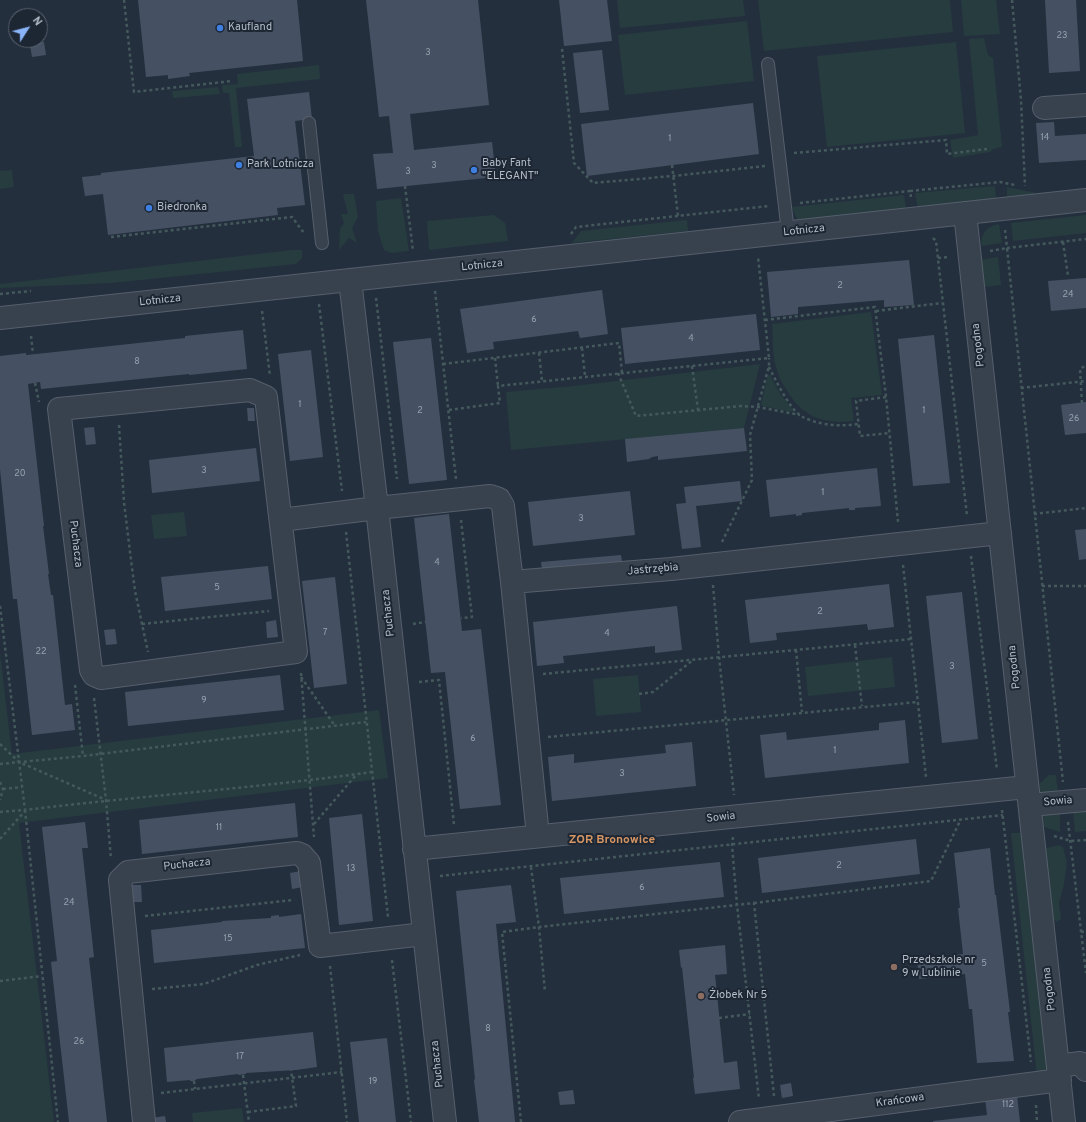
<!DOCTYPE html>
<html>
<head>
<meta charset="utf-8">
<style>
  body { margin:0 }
  #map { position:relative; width:1086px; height:1122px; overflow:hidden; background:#242f3e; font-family:Overpass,sans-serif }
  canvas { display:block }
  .north { position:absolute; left:8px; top:8px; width:40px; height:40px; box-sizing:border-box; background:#1d2633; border:1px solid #59626f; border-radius:50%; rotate:54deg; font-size:11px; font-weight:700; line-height:16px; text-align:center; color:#b4bcc9 }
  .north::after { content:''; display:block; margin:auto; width:14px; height:18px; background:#8ab4f8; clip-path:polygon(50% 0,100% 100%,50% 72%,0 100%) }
</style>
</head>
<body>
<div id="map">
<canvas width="1086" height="1122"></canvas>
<div class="north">N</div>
</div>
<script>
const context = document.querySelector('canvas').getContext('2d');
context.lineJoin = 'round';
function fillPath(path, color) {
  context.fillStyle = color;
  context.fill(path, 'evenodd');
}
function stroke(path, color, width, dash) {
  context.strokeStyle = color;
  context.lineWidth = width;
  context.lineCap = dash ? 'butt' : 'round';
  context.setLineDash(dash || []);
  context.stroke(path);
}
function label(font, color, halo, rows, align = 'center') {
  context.font = font + ' Overpass,sans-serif';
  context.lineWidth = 4;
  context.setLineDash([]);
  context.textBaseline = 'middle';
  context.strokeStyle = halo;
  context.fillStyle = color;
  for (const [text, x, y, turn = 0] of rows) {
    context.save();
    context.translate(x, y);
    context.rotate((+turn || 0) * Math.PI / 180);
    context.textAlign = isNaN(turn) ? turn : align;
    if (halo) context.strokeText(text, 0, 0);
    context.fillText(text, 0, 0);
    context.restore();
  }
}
const green = new Path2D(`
  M617,0H743L745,16L620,28Z
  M758,0H950L953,32L764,51Z
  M961,0H996L1000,34L964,36Z
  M747,21L754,81L625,95L618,35Z
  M984,38L988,55L993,58L1002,147L993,149L990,152L953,158L950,140L978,135L969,39Z
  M956,42L965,133L827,147L817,56Z
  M319,65L320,79L236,88L242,147H235L229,93H223L222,85L238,84L237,74Z
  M218,87L220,94L173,98L172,91Z
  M12,170L14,187L0,189V171Z
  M995,186L996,198L918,209L915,193Z
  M1007,187L1036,193L1032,196L1007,197Z
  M343,194H354L358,217L352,228L357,243L349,238L339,250L340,229L344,223L341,214H348Z
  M904,195L906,208L799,221L795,215L792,207Z
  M401,198L409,251L392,253L384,250L378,231L376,201Z
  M494,215L505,223L508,241L429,250L427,221Z
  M1086,215V233L1013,241L1011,223Z
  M687,220L688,231L572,243L581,231Z
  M999,224L1002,243L981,246C981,232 987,227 999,224Z
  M292,250H302V258L296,264L112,283L0,288V284Z
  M998,257L1001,285L984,287L980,260Z
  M871,312L882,395L851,398L854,421C822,424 802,417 786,389C781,382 778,375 776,367C772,353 773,338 772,324Z
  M760,364L744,428L511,450L506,392L574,386Z
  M768,375H770L781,395L794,411L792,412L762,406L761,404Z
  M184,512L187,536L154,539L151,515Z
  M0,653L12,754L379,710L388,778L19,823L54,1122H0Z
  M892,657L895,687L808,696L805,667Z
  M638,675L641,712L596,716L593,679Z
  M1049,775H1056L1058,794H1039L1040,783Z
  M1086,810V831L1075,832L1073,811Z
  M1060,811V832L1044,827L1043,814Z
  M1011,833H1026L1054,1066L1037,1077Z
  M1059,845L1063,847L1067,863L1064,884L1059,903L1061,919L1057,922L1053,919C1049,895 1047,872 1046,848Z
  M242,1108L244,1122H193L192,1113Z`);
const building = new Path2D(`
  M138,0H297L303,61L189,73L190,76L168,79V75L146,77Z
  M366,0H478L489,105L410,114L414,150L492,142L496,177L377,189L373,154L393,153L389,116L379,117Z
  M559,0H607L612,41L564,46Z
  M1045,0H1076L1080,71L1049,73Z
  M44,42L46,55L32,57L30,45Z
  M602,50L609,110L580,113L573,53Z
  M309,92L312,119L295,121L305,205L277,208L278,215L108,235L103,194L85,196L82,177L101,175V173L254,156L247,99Z
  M753,103L759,154L587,176L581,124Z
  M1054,122L1055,136L1086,134V160L1039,163L1036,123Z
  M909,260L914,305L884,307V300L798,307V314L771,317L767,272Z
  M1086,278V308L1051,311L1048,281Z
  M602,290L608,334L580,338L578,331L493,342L494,349L467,353L460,309Z
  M756,314L760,350L625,364L621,328Z
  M243,330L247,369L189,375V374L41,389L40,382L28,384L44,526H43L49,574H48L51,595H53L65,705L72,704L75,730L32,735L17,599H13L0,469V356L26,353V355H27L185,338V336Z
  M934,335L950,483L913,486L898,339Z
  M431,338L447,480L409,484L393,342Z
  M311,350L323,457L290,461L278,354Z
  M1086,402V433L1065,435L1061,405Z
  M247,408H254L255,421H248Z
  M94,427L96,444L86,445L84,428Z
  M744,428L747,451L658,460V456L652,457L649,459L627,462L625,439Z
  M256,448L260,481L152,493L149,460Z
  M877,468L881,506L855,508V510H849V508L802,513V515L796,516V514L770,517L766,480Z
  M740,481L742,501L696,506L701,547L682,549L676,504L686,503L684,487Z
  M630,491L635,535L533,546L528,502Z
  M449,514L462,631L481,629L501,805L460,809L445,672L431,673L414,518Z
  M1086,529V559L1079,560L1075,530Z
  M621,555L623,569L543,576L541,562Z
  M268,566L272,599L165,611L161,577Z
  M335,577L347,684L314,688L302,581Z
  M889,584L894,627L868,630L867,624L776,633L777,640L750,643L745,600Z
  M962,592L978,739L942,743L926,596Z
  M677,606L682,650L655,653V646L563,656L564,663L537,666L533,622Z
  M276,620L278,637L267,638L266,622Z
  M115,629L117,644L106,645L104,630Z
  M280,675L284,710L128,726L125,692Z
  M905,720L909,763L765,778L760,735L786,732L787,740L879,730V723Z
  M692,742L696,786L552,801L548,757L574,754V763L666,753L665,745Z
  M295,803L298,837L142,854L139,820Z
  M362,814L373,921L339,925L329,818Z
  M85,822L88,848H82L94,957L89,958L107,1122H69L51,962L57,961L42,827Z
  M916,839L920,874L762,893L758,858Z
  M990,848L995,895H996L1010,1012H1008L1014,1061L977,1063L972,1009H969L965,974L919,979L917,959L963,954L958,908H960L954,853Z
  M720,862L724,897L564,914L560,878Z
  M301,871L303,887L292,889L290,873Z
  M131,885H141L142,902H132Z
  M511,885L516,922L496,924L515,1122H479L474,1080L475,1079L456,891Z
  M301,914L305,948L154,963L151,930L222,922V921L271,918V916L279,915V917Z
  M725,945L727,974L715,975L724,1063L737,1061L740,1089L695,1094L693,1078H694L682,967L681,968L679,950Z
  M313,1032L317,1067L296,1070L246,1073V1074L238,1075V1074L197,1079L194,1081H190V1080L167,1082L164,1048Z
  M387,1038L396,1122H359L350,1042Z
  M791,1083L793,1096L782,1098L780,1085Z
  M573,1090L575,1104L560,1105L558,1092Z
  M1017,1095L1020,1122H933V1121L987,1115L985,1098Z
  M165,1116L166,1122H151V1118Z`);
const path = new Path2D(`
  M124,0L134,92L232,81
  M1012,0L1021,100L1025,186
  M562,49L574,163L593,183L673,176L765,166
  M794,153L946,140L947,154L987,149
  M672,165L678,216
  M405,186L413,251
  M910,191L1000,182L1015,185
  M800,203L910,191L911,197
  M1005,230L1007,248L1086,239
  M571,234L576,227L769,206
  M111,237L292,217L304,233
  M933,238L936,241L967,516
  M1063,242L1068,276
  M990,251L1007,248L1063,782
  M938,258L948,257
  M435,291L456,479
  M0,294L31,291
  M376,298L397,479
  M319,304L342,491
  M262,311L270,376
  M876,311L942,303
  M765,320L875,307L886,397L898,522
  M31,336L33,354
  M582,348L585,376
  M539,353L542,381
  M495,358L498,386
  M443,364L619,343L622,373
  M692,366L698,410
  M769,367C775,379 789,408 801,416C817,425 840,427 858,424
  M618,373L636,416L741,406L758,407L800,415
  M35,383L39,402
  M1021,388L1086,381
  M886,397L856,401L860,436L890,433
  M1082,403L1080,369L1086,365
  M449,410L500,403L498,386L769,358L758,257
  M119,425L124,502L130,552L135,591L148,652
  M1034,514L1086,508
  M461,520L472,617L461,618
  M346,532L388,917
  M722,542L752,480L750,435L769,366V358
  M971,556L997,770
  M903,565L926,777
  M713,585L719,657L734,795
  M1042,586H1086
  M0,606L25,810C140,796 257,788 372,772
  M142,624L269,611
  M413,624L426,622
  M855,645L862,706
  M796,650L802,712
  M301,673L314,837
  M543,674L911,639
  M301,677L335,726
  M419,682L439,680L454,825
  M75,685L83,756
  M639,694L653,692L693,660
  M94,698L106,800L111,859
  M548,737L918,702
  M0,744L19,762L106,800
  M0,764L83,756L366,722
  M0,782L3,789L0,800
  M3,789L22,787
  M25,810L58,1122
  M1002,810L1031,1062
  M0,812L24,810
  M1068,822L1086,973
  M314,824L356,775
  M1054,836L1071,841L1086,840
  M733,837L732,845L737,905L759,1099
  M0,839L25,811
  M531,867L539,927L754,903L774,1096
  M440,876L1003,815
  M754,903L931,881L961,819
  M145,916L293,900
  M1081,932L1086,931
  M392,960L411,1122
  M330,966L347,1122
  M0,981L42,976
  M152,989L204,984L257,965L300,955
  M719,1018L750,1014
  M243,1075L249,1122
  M194,1081L195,1089
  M161,1093L342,1072
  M1036,1105L1037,1122
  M248,1112L296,1106L291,1070
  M521,1122L502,932L539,927L545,992`);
const service = new Path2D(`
  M768,64L788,232
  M309,123L322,243`);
const minor = new Path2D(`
  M1044,108L1086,105
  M965,213L1064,1122
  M350,280L377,508L445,1122
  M0,318L1086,200
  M250,390L266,397L296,652L101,678L94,675L91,670L59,409Z
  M281,520L377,508L490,496L499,499L503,506L512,582L538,836
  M512,582L671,569L1000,533
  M1030,805L1086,800
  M414,849L1027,787
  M1059,1066L1080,1063L1086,1070
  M144,1122L120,880L128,872L297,853L302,855L309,863L320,946L424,934
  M740,1122L1060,1080`);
const markers = [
  [220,28,4,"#3f7fe0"],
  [239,165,4,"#3f7fe0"],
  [474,170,4,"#3f7fe0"],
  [149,208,4,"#3f7fe0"],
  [894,967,4,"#8d6e63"],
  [701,996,4,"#8d6e63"]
];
const numberNames = [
  ["23",1062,36],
  ["3",428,53],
  ["14",1045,138],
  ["1",670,139],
  ["3",434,166],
  ["3",408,172],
  ["2",840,286],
  ["24",1068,295],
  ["6",534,320],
  ["4",691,339],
  ["8",137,362],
  ["1",300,405],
  ["2",420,411],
  ["1",924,411],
  ["26",1074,419],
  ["3",204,471],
  ["20",20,474],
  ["1",823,493],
  ["3",581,519],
  ["4",437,563],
  ["5",217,588],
  ["2",820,612],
  ["7",325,633],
  ["4",607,634],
  ["22",41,652],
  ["3",952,667],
  ["9",204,701],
  ["6",473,739],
  ["1",835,751],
  ["3",622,774],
  ["11",219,828],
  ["2",839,866],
  ["13",351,869],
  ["6",642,888],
  ["24",69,903],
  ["15",228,939],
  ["5",984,964],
  ["8",488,1029],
  ["26",79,1042],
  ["17",240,1057],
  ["19",373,1082],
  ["112",1008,1105]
];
const poiNames = [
  ["Kaufland",228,28],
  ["Baby Fant",482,164],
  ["\"ELEGANT\"",482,177],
  ["Park Lotnicza",247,165],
  ["Biedronka",157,208],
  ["Przedszkole nr",902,961],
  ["9 w Lublinie",902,974],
  ["Żłobek Nr 5",709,996]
];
const streetNames = [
  ["Lotnicza",804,231,-6],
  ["Lotnicza",482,266,-6],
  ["Lotnicza",160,301,-6],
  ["Pogodna",979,345,-97],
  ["Puchacza",75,544,83],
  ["Jastrzębia",653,570,-5],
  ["Puchacza",389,613,-96],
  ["Pogodna",1015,667,-96],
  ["Sowia",1058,802,-5],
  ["Sowia",721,818,-6],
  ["Puchacza",187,865,-6],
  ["Pogodna",1050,989,-97],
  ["Puchacza",438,1064,-96],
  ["Krańcowa",900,1101,-8]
];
const neighbourhoodNames = [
  ["ZOR Bronowice",612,841]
];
fillPath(green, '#263c3f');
fillPath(building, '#455162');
stroke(service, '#565f6c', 14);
stroke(minor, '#565f6c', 24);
stroke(path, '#44595c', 2.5, [3, 3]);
stroke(service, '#38414e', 12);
stroke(minor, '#38414e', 22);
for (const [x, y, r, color] of markers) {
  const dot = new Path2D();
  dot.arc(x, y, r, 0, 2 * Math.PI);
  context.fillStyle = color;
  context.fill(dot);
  stroke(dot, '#1d2633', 1.5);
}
label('9px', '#98a1af', null, numberNames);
label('11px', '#b4bcc9', '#1d2633', poiNames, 'left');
label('11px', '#b4bcc9', '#1d2633', streetNames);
label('bold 12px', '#d59563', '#1d2633', neighbourhoodNames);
</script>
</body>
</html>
